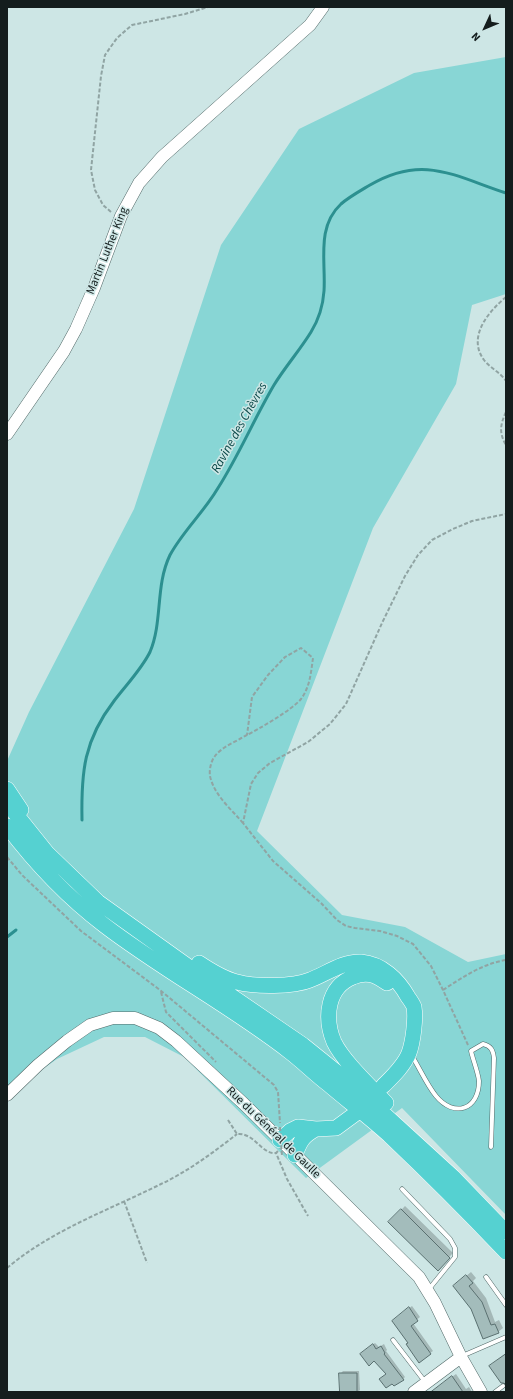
<!DOCTYPE html>
<html>
<head>
<meta charset="utf-8">
<style>
  body { margin:0 }
  #map { position:relative; width:513px; height:1399px; overflow:hidden; background:#cde6e5; font-family:"Source Sans 3",sans-serif }
  canvas { display:block }
  .frame { position:absolute; inset:0; border:8px solid #141d1d; pointer-events:none }
  .north { position:absolute; left:465px; top:8px; width:40px; height:40px; -webkit-text-stroke:3px #cde6e5; paint-order:stroke; rotate:226deg; font-size:11px; font-weight:700; line-height:16px; text-align:center; color:#141d1d }
  .north::after { content:''; display:block; margin:auto; width:14px; height:18px; background:#141d1d; clip-path:polygon(50% 0,100% 100%,50% 72%,0 100%) }
</style>
</head>
<body>
<div id="map">
<canvas width="513" height="1399"></canvas>
<div class="frame"></div>
<div class="north">N</div>
</div>
<script>
const context = document.querySelector('canvas').getContext('2d');
context.lineJoin = 'round';
function fillPath(path, color) {
  context.fillStyle = color;
  context.fill(path, 'evenodd');
}
function stroke(path, color, width, dash) {
  context.strokeStyle = color;
  context.lineWidth = width;
  context.lineCap = dash ? 'butt' : 'round';
  context.setLineDash(dash || []);
  context.stroke(path);
}
function label(font, color, halo, rows, align = 'center') {
  context.font = font + ' "Source Sans 3",sans-serif';
  context.lineWidth = 3;
  context.setLineDash([]);
  context.textBaseline = 'middle';
  context.strokeStyle = halo;
  context.fillStyle = color;
  for (const [text, x, y, turn = 0] of rows) {
    context.save();
    context.translate(x, y);
    context.rotate((+turn || 0) * Math.PI / 180);
    context.textAlign = isNaN(turn) ? turn : align;
    if (halo) context.strokeText(text, 0, 0);
    context.fillText(text, 0, 0);
    context.restore();
  }
}
const green = new Path2D(`
  M506,57V294L472,305L456,384L373,528L257,831L342,915L405,927L468,962L506,954V1215L402,1108L306,1178L184,1057L145,1037H104L57,1059L7,1094V761L29,712L134,509L221,245L299,129L414,73Z`);
const shadow = new Path2D(`
  M405,1206L453,1253L438,1269L390,1222Z
  M471,1272L476,1278L473,1281L486,1298L495,1322L499,1320L503,1328L498,1332L471,1309L459,1282Z
  M412,1306L420,1317L413,1323L433,1351L430,1353L409,1343L396,1318Z
  M375,1343L379,1347L384,1344L387,1350L386,1351L405,1377L403,1379L387,1374L375,1360L363,1352Z
  M506,1353V1383L490,1366Z
  M343,1371H359L360,1390L358,1392H341L340,1374Z
  M456,1374L466,1389L469,1387L472,1392H431Z`);
const stream = new Path2D(`
  M82,820C81,772 84,740 114,701C126,685 141,670 150,652C163,621 155,586 170,555C183,531 204,512 218,488C239,455 254,419 274,385C285,367 300,350 311,332C319,319 323,306 324,291C326,262 316,227 341,204C349,197 360,191 370,185C423,154 454,176 506,193
  M7,937L16,930`);
const building = new Path2D(`
  M401,1209L450,1258L438,1271L388,1222Z
  M466,1275L473,1283L469,1286L482,1302L491,1325L495,1324L499,1333L483,1339L471,1309L453,1286Z
  M409,1307L418,1321L411,1326L431,1354L419,1363L406,1344L408,1343L392,1321Z
  M373,1344L376,1349L381,1346L385,1353L384,1354L404,1380L394,1386L392,1384L386,1388L379,1379L386,1374L374,1361L369,1366L360,1354Z
  M506,1354V1384L503,1383H501L489,1366Z
  M339,1373H357V1392H340Z
  M452,1376L463,1392H431Z`);
const path = new Path2D(`
  M111,212L103,205L95,190L91,170L101,76L105,55L117,38L132,25L185,14L208,7
  M506,297C488,312 467,337 484,360C490,368 500,372 506,381
  M506,412C500,425 499,433 506,445
  M243,823C231,809 214,795 210,776C209,770 211,761 215,756C222,747 235,742 245,736C259,729 292,710 301,699C310,687 311,672 313,658L301,648L285,657L268,675L252,697L247,735
  M7,857L22,875L81,931L160,990L274,1085L278,1092L280,1123
  M443,990C463,977 482,964 506,960
  M161,992L166,1012L216,1062
  M468,1045L443,990L431,966L413,944L397,936L380,931L355,928L346,926L337,920L321,903L273,861L243,823L251,784L258,773L270,763L308,742L330,724L346,704L382,623L405,576L418,555L432,540L453,529L472,521L506,514
  M228,1120L237,1134C254,1132 262,1155 276,1153
  M278,1151L276,1153L287,1179L308,1216
  M124,1201L147,1263
  M7,1268C52,1230 109,1210 161,1184C187,1172 214,1152 237,1134`);
const lane = new Path2D(`
  M412,1056C420,1069 427,1085 436,1096C454,1118 479,1110 479,1081C478,1072 473,1060 471,1051L483,1044C491,1046 493,1050 494,1058L491,1147
  M402,1189L450,1239L455,1248V1257L429,1289
  M486,1277L506,1305
  M393,1340L426,1383
  M462,1356L506,1337
  M495,1392L503,1386`);
const secondary = new Path2D(`
  M7,434L64,351L76,329L94,288L121,216L139,183L162,157L310,25L323,7
  M7,1095L38,1065L67,1041L90,1025L113,1018H135L159,1028L176,1041L244,1104L419,1277L435,1303L461,1357L481,1392
  M414,1392L461,1357`);
const highway = new Path2D(`
  M7,789L21,810
  M7,803L47,853L98,902L189,967L303,1045L349,1082L453,1177L506,1232
  M7,826C35,863 67,897 104,925C164,971 231,1006 290,1052C303,1062 315,1074 328,1084C348,1101 369,1117 389,1135C429,1173 468,1212 506,1252
  M199,963C211,971 224,979 237,982C255,987 293,987 310,980C326,974 343,961 361,962C382,964 398,979 408,997C410,1000 413,1004 414,1007C416,1019 413,1042 409,1053C404,1066 392,1077 383,1086
  M386,1103C371,1087 343,1061 334,1042C324,1018 327,987 353,977C367,971 375,975 387,983
  M280,1140L290,1131L298,1127L316,1129L336,1128L355,1114
  M295,1155C300,1141 303,1136 316,1129`);
const pathBridge = new Path2D(`
  M280,1127L282,1156`);
const streetNames = [
  ["Martin Luther King",108,251,-68],
  ["Rue du Général de Gaulle",273,1133,44]
];
const waterNames = [
  ["Ravine des Chèvres",240,428,-61]
];
fillPath(green, '#88d6d5');
fillPath(shadow, '#0003');
stroke(stream, '#2c9090', 3);
fillPath(building, '#a3bcbb');
stroke(building, '#5a7070', 1);
stroke(lane, '#526968', 5);
stroke(secondary, '#526968', 13);
stroke(highway, '#fff', 16);
stroke(path, '#90a4a3', 2, [4, 2]);
stroke(lane, '#fff', 4);
stroke(secondary, '#fff', 12);
stroke(highway, '#55d1d1', 15);
stroke(pathBridge, '#90a4a3', 2, [4, 2]);
label('12px', '#141d1d', '#cde6e5', streetNames);
label('italic 13px', '#084646', '#cde6e5', waterNames);
</script>
</body>
</html>
